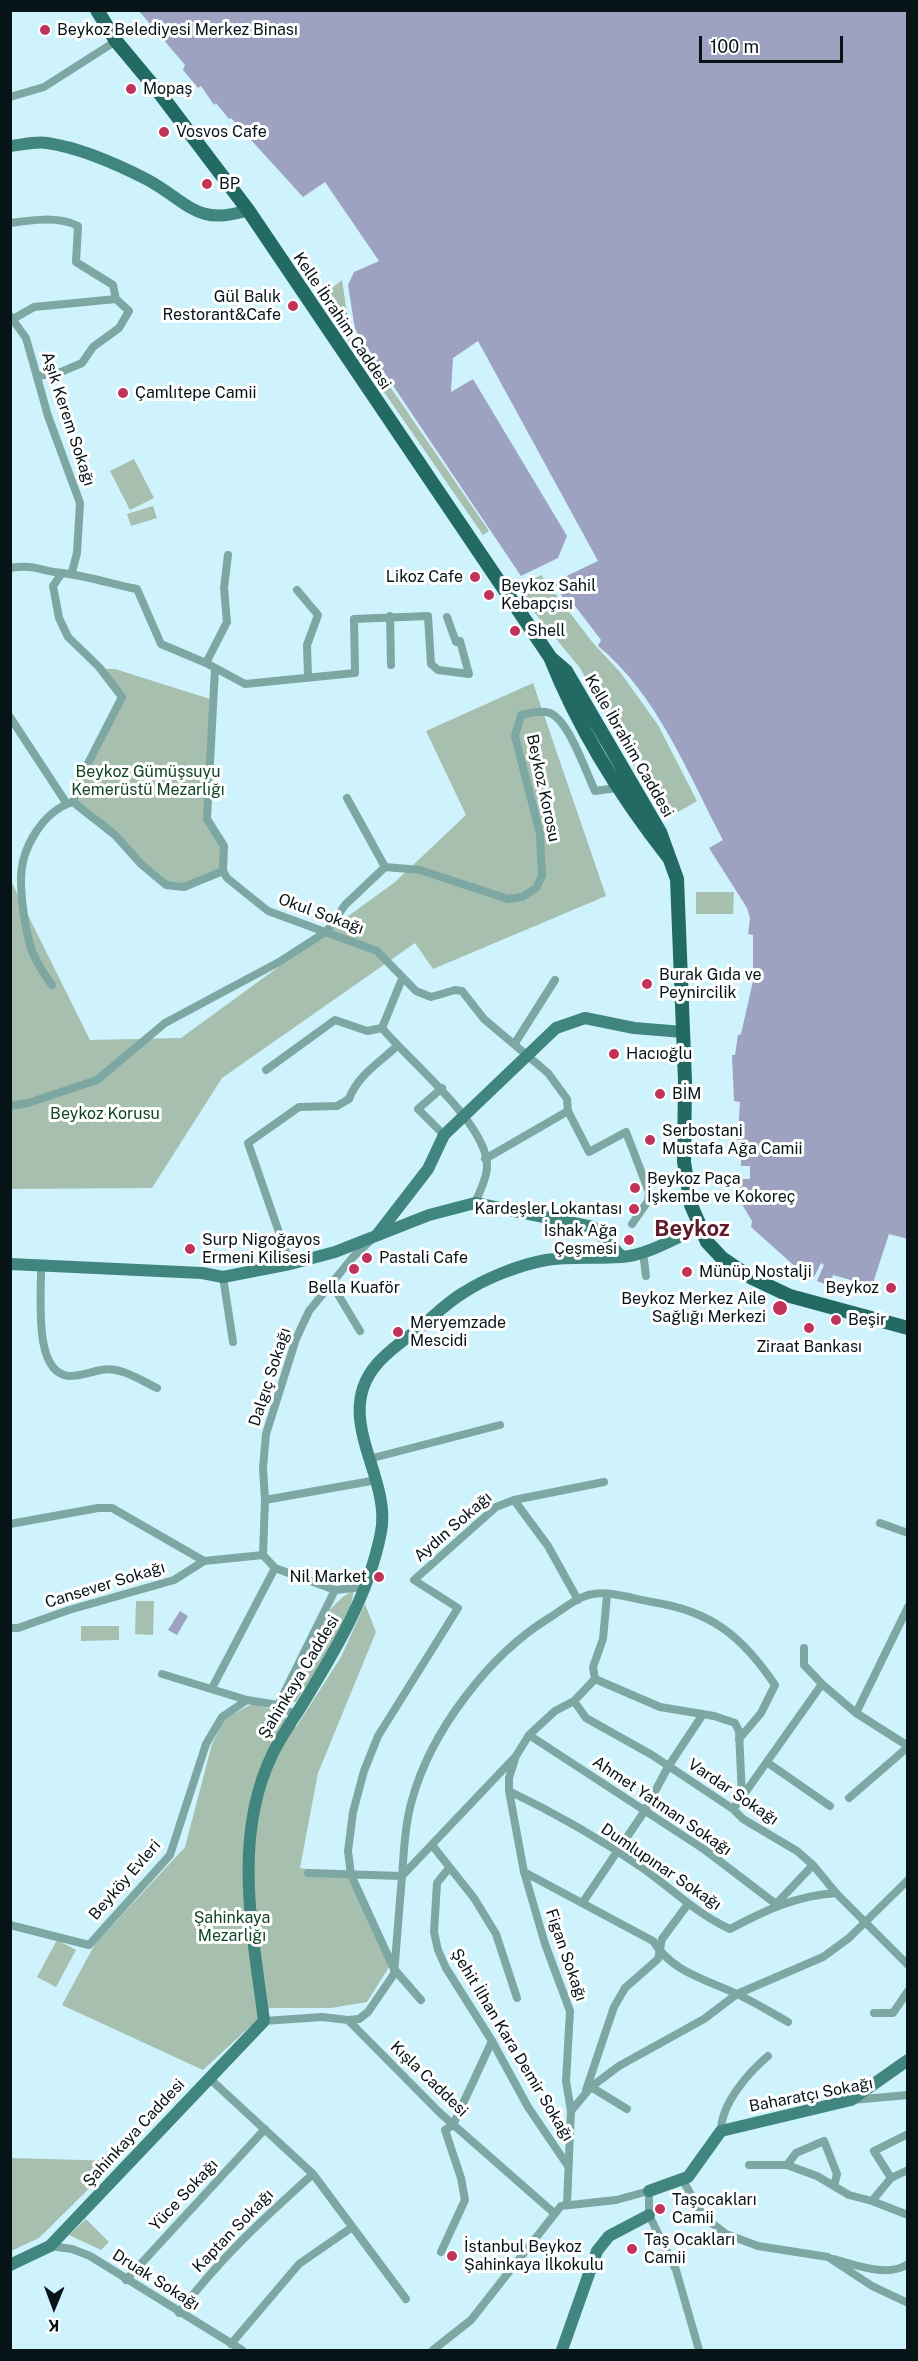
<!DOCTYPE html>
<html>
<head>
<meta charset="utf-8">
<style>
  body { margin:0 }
  #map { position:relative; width:918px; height:2361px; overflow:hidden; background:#cef3fd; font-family:"Public Sans",sans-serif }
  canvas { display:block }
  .frame { position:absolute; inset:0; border:12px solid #071417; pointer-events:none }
  .north { position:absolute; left:24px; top:2277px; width:60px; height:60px; -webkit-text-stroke:4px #fff; paint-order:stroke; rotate:181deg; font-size:16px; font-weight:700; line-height:24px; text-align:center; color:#071417 }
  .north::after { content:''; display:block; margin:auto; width:21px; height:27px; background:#071417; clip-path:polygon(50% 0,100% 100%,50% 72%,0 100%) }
  .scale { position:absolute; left:699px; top:36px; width:144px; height:27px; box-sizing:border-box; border:3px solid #071417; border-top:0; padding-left:8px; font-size:18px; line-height:21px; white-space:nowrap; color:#071417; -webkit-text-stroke:4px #fff; paint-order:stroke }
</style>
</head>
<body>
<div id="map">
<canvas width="918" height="2361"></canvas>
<div class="frame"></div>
<div class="north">K</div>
<div class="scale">100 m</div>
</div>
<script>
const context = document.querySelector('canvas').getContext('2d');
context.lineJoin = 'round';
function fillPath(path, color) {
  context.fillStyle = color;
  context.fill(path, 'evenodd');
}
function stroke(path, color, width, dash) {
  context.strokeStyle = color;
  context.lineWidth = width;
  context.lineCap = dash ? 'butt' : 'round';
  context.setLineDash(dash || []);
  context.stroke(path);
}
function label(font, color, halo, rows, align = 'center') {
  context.font = font + ' "Public Sans",sans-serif';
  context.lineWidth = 6;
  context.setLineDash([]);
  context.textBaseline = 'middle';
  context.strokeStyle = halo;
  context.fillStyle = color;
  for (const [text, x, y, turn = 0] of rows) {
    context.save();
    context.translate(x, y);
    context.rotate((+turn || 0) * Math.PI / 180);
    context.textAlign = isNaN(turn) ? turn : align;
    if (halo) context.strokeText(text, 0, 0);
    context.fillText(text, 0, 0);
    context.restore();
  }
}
const green = new Path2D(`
  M342,280L349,327L489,531L483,535L319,298Z
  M134,459L154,498L130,510L110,471Z
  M153,506L157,518L131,526L127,514Z
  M541,575L593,643L620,672L658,725L697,801L668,818L632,763L580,668L516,590Z
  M105,669H115L210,699L206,820L222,846L220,870L184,886L166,884L75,802L80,782L124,697Z
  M533,683L606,896L433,969L415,943L222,1078L152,1188L11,1189L10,879L90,1040L181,1038L395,882L466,815L426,731Z
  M696,892H734L733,914H696Z
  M354,1590C348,1630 318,1668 296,1702H290L288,1697L290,1688C306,1656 321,1606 354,1590Z
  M136,1601H154L153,1635L135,1634Z
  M365,1604L376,1632L318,1773L300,1868L351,1875L389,1967L367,2002L331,2008H270L203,2070L62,2005L95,1944L185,1847L212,1744L224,1719L252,1704L276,1710L296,1727L341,1657Z
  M81,1626H119V1640L81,1641Z
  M57,1940L76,1950L56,1987L37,1977Z
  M11,2158L117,2161L39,2238L11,2251Z
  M86,2219L109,2242L101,2250L69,2235Z`);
const water = new Path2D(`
  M139,11H907L908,1239L889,1234L872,1286L833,1275L830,1286L817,1281L824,1265L821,1263L814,1277L809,1279L751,1227L752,1221L740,1201L734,1179H750V1166H741V1150H737L740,1102L734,1101L732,1055H735L738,1035L741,1034L753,981V935L748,934L750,918L747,908L709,848L723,840C688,774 657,694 598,646L601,640L575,606L569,608L554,582L598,561L478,341L453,358L451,392L473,379L567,536L558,558L521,576L355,329L348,285L354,272L379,261L325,182L303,197L231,118L229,119L216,103L214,105L201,86L198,88L183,70L185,65Z
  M180,1611L188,1616L177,1635L168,1630Z`);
const street = new Path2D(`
  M10,97L44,87L116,41
  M10,223C31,220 59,216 78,226L76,262L113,285L116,299L129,311L119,328L93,347L82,363L61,372L38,376
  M10,316L26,338L48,416L80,503L77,553L72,572
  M13,319L34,307L116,299
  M10,568C35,564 40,571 62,573C87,576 112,584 137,589L161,644L206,663L245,684L355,673L354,619L428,616L431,664L438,670L469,674L460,641L456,642L447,617
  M62,573L53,586L59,618L68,637L99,667L122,697L79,781L73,802
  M297,590L318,615L307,645L308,678
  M390,616L391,665
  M206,663L227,622L224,588L228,555
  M215,669L207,819L224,846L223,871L227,878L268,911L377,951L416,991L431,997L455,990L462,991L484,1019L548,1073L567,1099L568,1111L589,1152L626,1132L649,1192L648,1201L632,1224
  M10,717L67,804
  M347,798L385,867
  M73,802L115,835L141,864L166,885L184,887L223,871
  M385,867L420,870L508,899L522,897L536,888L542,876L540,834L515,736L521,715C531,713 540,710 550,713C569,721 586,772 595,791L617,788
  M402,979L382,1028C408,1060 489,1125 487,1167C487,1178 479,1193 475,1203
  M52,985C44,974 35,961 31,948C25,928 21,900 21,879C21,848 43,811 73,802
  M515,1043L555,980
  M266,1070L335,1020L367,1031L382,1028
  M442,1088L418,1109L444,1135
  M10,1106L28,1103L97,1080L165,1023L279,962L327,931L345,905L385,867
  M485,1159L568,1111
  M643,1252L646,1276
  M41,1264C42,1292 32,1373 69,1376C81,1376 90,1372 101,1370C120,1366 140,1380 157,1388
  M290,1264L248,1143L299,1107L337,1106L349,1099C358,1075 379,1063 397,1046
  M223,1277L233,1342
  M331,1283L360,1331
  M369,1459L500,1425
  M265,1500L377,1480
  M514,1500L604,1482
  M880,1523L908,1533
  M10,1524L98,1508H112L204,1561L263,1555
  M263,1555L265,1500L263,1468L266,1434L296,1339L309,1311L353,1257L370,1241
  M263,1555L275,1568L335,1590L363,1587
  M10,1628H18L69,1610L174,1580L204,1561
  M804,1648V1665L822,1684
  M162,1674L247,1700L278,1705L296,1715
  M595,1679L593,1667L603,1639L607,1595
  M212,1688L275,1568
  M574,1701L586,1718L652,1755L733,1809L743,1819L797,1851L813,1865L836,1893L908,1965
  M278,1705L335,1590
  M856,1713L908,1607
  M529,1735L705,1850L776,1904L813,1865
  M515,1759L509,1778V1791L524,1872L545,1944L570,2011L566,2081L571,2111L567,2204
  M768,1763L830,1806
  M509,1791C555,1813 602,1840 644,1869C673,1890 697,1914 730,1929C766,1910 795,1896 836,1893
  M742,1797L822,1684L856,1713L908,1746
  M849,1798L908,1747
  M432,1845L474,1898L496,1934L517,1998
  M449,1868L437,1883L434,1932L438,1950L446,1968L492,2041L528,2107L568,2166
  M524,1872L653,1941C674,1974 706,1979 739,1995C756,2003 772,2013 788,2022
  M308,1873L402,1876C404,1851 405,1824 412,1800C431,1731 489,1655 549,1618C562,1610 578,1596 593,1594C611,1591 634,1599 652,1602C711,1611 742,1636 775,1685L761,1713L739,1739
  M583,1902L644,1812L668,1767L703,1714
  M10,1925L89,1945L170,1855L206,1744L222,1717L247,1700
  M421,2000L394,1969L351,1875L348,1851L353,1812L364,1771L378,1736L458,1608L414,1580L496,1507L514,1500L548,1546L578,1600
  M874,2013H893L908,1991
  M348,2020L359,2019L368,2012L394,1974L402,1876L516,1756L529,1735L555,1711L574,1701L595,1679L660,1707L714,1716L735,1723L739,1731L742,1797L733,1809
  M264,2021L322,2017L348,2020L440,2113L554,2213
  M209,2078L313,2174L406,2299
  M591,2087L627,2109
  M586,2090L614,2007L625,1988L658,1959L662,1939L688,1904
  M852,2100L908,2095
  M571,2111L591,2087L619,2066L704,2019L737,1994L823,1957L849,1938L908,1880
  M721,2131C721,2104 748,2073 768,2056
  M749,2165H787L817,2176L849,2195L872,2201L908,2215
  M787,2165L796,2153L824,2141L837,2174L834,2186
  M891,2178L874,2151L908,2134
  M682,2179L704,2217L726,2234L758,2246L828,2257L872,2286L908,2303
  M872,2201L891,2178L908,2170
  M50,2246L72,2249L90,2256L242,2350
  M441,2252L465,2200L461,2178L445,2130L453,2125L492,2041
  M834,2259C856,2265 888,2278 908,2264
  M126,2280L265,2129
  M179,2313C217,2261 265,2217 313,2174
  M231,2344L299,2264L351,2228
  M433,2350L471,2320L561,2206L616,2200L649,2191V2215L676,2270L699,2350`);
const secondary = new Path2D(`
  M10,146C22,145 36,141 47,143C82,148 117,164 148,180C188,202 197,227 248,210
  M377,1235L428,1169L444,1135L556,1028L585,1018L634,1028L683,1032
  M10,1264L202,1273L223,1277L290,1264L335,1252L429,1215L475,1203L593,1227L622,1257
  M649,2191L688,2177L721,2131L851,2100L908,2060
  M10,2265L50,2246L264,2021C253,1934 232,1838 272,1755C280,1738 292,1721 302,1705C335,1651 369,1595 381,1532C392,1476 331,1417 377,1364C388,1351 404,1340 417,1330C432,1318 446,1303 463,1293C486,1278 519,1265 546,1260C571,1256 596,1259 621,1257C648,1255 675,1238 700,1227
  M562,2350L597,2251L609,2236L649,2215`);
const primary = new Path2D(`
  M97,10L116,41L161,95L248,210L550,657C579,730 621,797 669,858
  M552,659L566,671L660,832L677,879L685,1081L684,1162L691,1205L707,1242L722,1258L750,1277L790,1296L908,1328`);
const markers = [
  [45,30,6,"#c2335a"],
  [131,89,6,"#c2335a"],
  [164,132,6,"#c2335a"],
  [207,184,6,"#c2335a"],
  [293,306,6,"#c2335a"],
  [123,393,6,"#c2335a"],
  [475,577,6,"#c2335a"],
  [489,595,6,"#c2335a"],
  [515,631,6,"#c2335a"],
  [647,984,6,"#c2335a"],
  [614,1054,6,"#c2335a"],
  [660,1094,6,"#c2335a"],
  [650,1140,6,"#c2335a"],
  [635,1188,6,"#c2335a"],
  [634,1209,6,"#c2335a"],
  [629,1240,6,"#c2335a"],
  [190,1249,6,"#c2335a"],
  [367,1258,6,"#c2335a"],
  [354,1269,6,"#c2335a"],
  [687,1272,6,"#c2335a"],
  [891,1288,6,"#c2335a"],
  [780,1308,8,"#c2335a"],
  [836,1320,6,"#c2335a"],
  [809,1328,6,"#c2335a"],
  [398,1332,6,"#c2335a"],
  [379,1577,6,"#c2335a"],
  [660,2209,6,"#c2335a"],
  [632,2249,6,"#c2335a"],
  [452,2256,6,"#c2335a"]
];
const poiNames = [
  ["Beykoz Belediyesi Merkez Binası",57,30],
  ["Mopaş",143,89],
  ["Vosvos Cafe",176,132],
  ["BP",219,184],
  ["Gül Balık",281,297,"right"],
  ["Restorant&Cafe",281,315,"right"],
  ["Çamlıtepe Camii",135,393],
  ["Likoz Cafe",463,577,"right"],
  ["Beykoz Sahil",501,586],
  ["Kebapçısı",501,604],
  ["Shell",527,631],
  ["Burak Gıda ve",659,975],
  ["Peynircilik",659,993],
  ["Hacıoğlu",626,1054],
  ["BİM",672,1094],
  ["Serbostani",662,1131],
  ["Mustafa Ağa Camii",662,1149],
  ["Beykoz Paça",647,1179],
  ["İşkembe ve Kokoreç",647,1197],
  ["Kardeşler Lokantası",622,1209,"right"],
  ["İshak Ağa",617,1231,"right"],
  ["Çeşmesi",617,1249,"right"],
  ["Surp Nigoğayos",202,1240],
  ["Ermeni Kilisesi",202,1258],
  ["Pastali Cafe",379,1258],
  ["Münüp Nostalji",699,1272],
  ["Bella Kuaför",354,1288,"center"],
  ["Beykoz",879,1288,"right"],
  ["Beykoz Merkez Aile",766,1299,"right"],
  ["Sağlığı Merkezi",766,1317,"right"],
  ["Beşir",848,1320],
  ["Meryemzade",410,1323],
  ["Mescidi",410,1341],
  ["Ziraat Bankası",809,1347,"center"],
  ["Nil Market",367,1577,"right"],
  ["Taşocakları",672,2200],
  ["Camii",672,2218],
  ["Taş Ocakları",644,2240],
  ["Camii",644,2258],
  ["İstanbul Beykoz",464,2247],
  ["Şahinkaya İlkokulu",464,2265]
];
const streetNames = [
  ["Kelle İbrahim Caddesi",342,321,56],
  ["Aşık Kerem Sokağı",68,419,72],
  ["Kelle İbrahim Caddesi",629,746,60],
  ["Beykoz Korosu",543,788,78],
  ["Okul Sokağı",321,914,20],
  ["Dalgıç Sokağı",270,1377,-72],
  ["Aydın Sokağı",453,1527,-41],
  ["Cansever Sokağı",105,1585,-17],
  ["Şahinkaya Caddesi",299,1677,-59],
  ["Vardar Sokağı",733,1792,34],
  ["Ahmet Yatman Sokağı",662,1806,34],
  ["Dumlupınar Sokağı",661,1867,34],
  ["Beyköy Evleri",125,1880,-49],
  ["Figan Sokağı",566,1955,71],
  ["Şehit İlhan Kara Demir Sokağı",512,2045,59],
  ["Kışla Caddesi",429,2079,44],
  ["Baharatçı Sokağı",811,2095,-11],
  ["Şahinkaya Caddesi",134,2133,-47],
  ["Yüce Sokağı",184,2195,-47],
  ["Kaptan Sokağı",233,2231,-46],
  ["Druak Sokağı",156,2280,32]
];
const parkNames = [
  ["Beykoz Gümüşsuyu",148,772],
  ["Kemerüstü Mezarlığı",148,790],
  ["Beykoz Korusu",105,1114],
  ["Şahinkaya",232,1918],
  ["Mezarlığı",232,1936]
];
const districtNames = [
  ["Beykoz",692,1229]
];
fillPath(green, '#a7bfaf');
fillPath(water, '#9da2c0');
stroke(street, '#7da7a2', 8);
stroke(secondary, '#41867e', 12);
stroke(primary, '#236a63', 14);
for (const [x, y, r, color] of markers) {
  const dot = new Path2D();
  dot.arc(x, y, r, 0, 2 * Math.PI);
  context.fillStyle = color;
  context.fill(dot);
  stroke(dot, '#fff', 2);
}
label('16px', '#071417', '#fff', poiNames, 'left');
label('16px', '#071417', '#fff', streetNames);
label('16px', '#114529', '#fff', parkNames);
label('bold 22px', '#5f1a2b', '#fff', districtNames);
</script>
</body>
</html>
